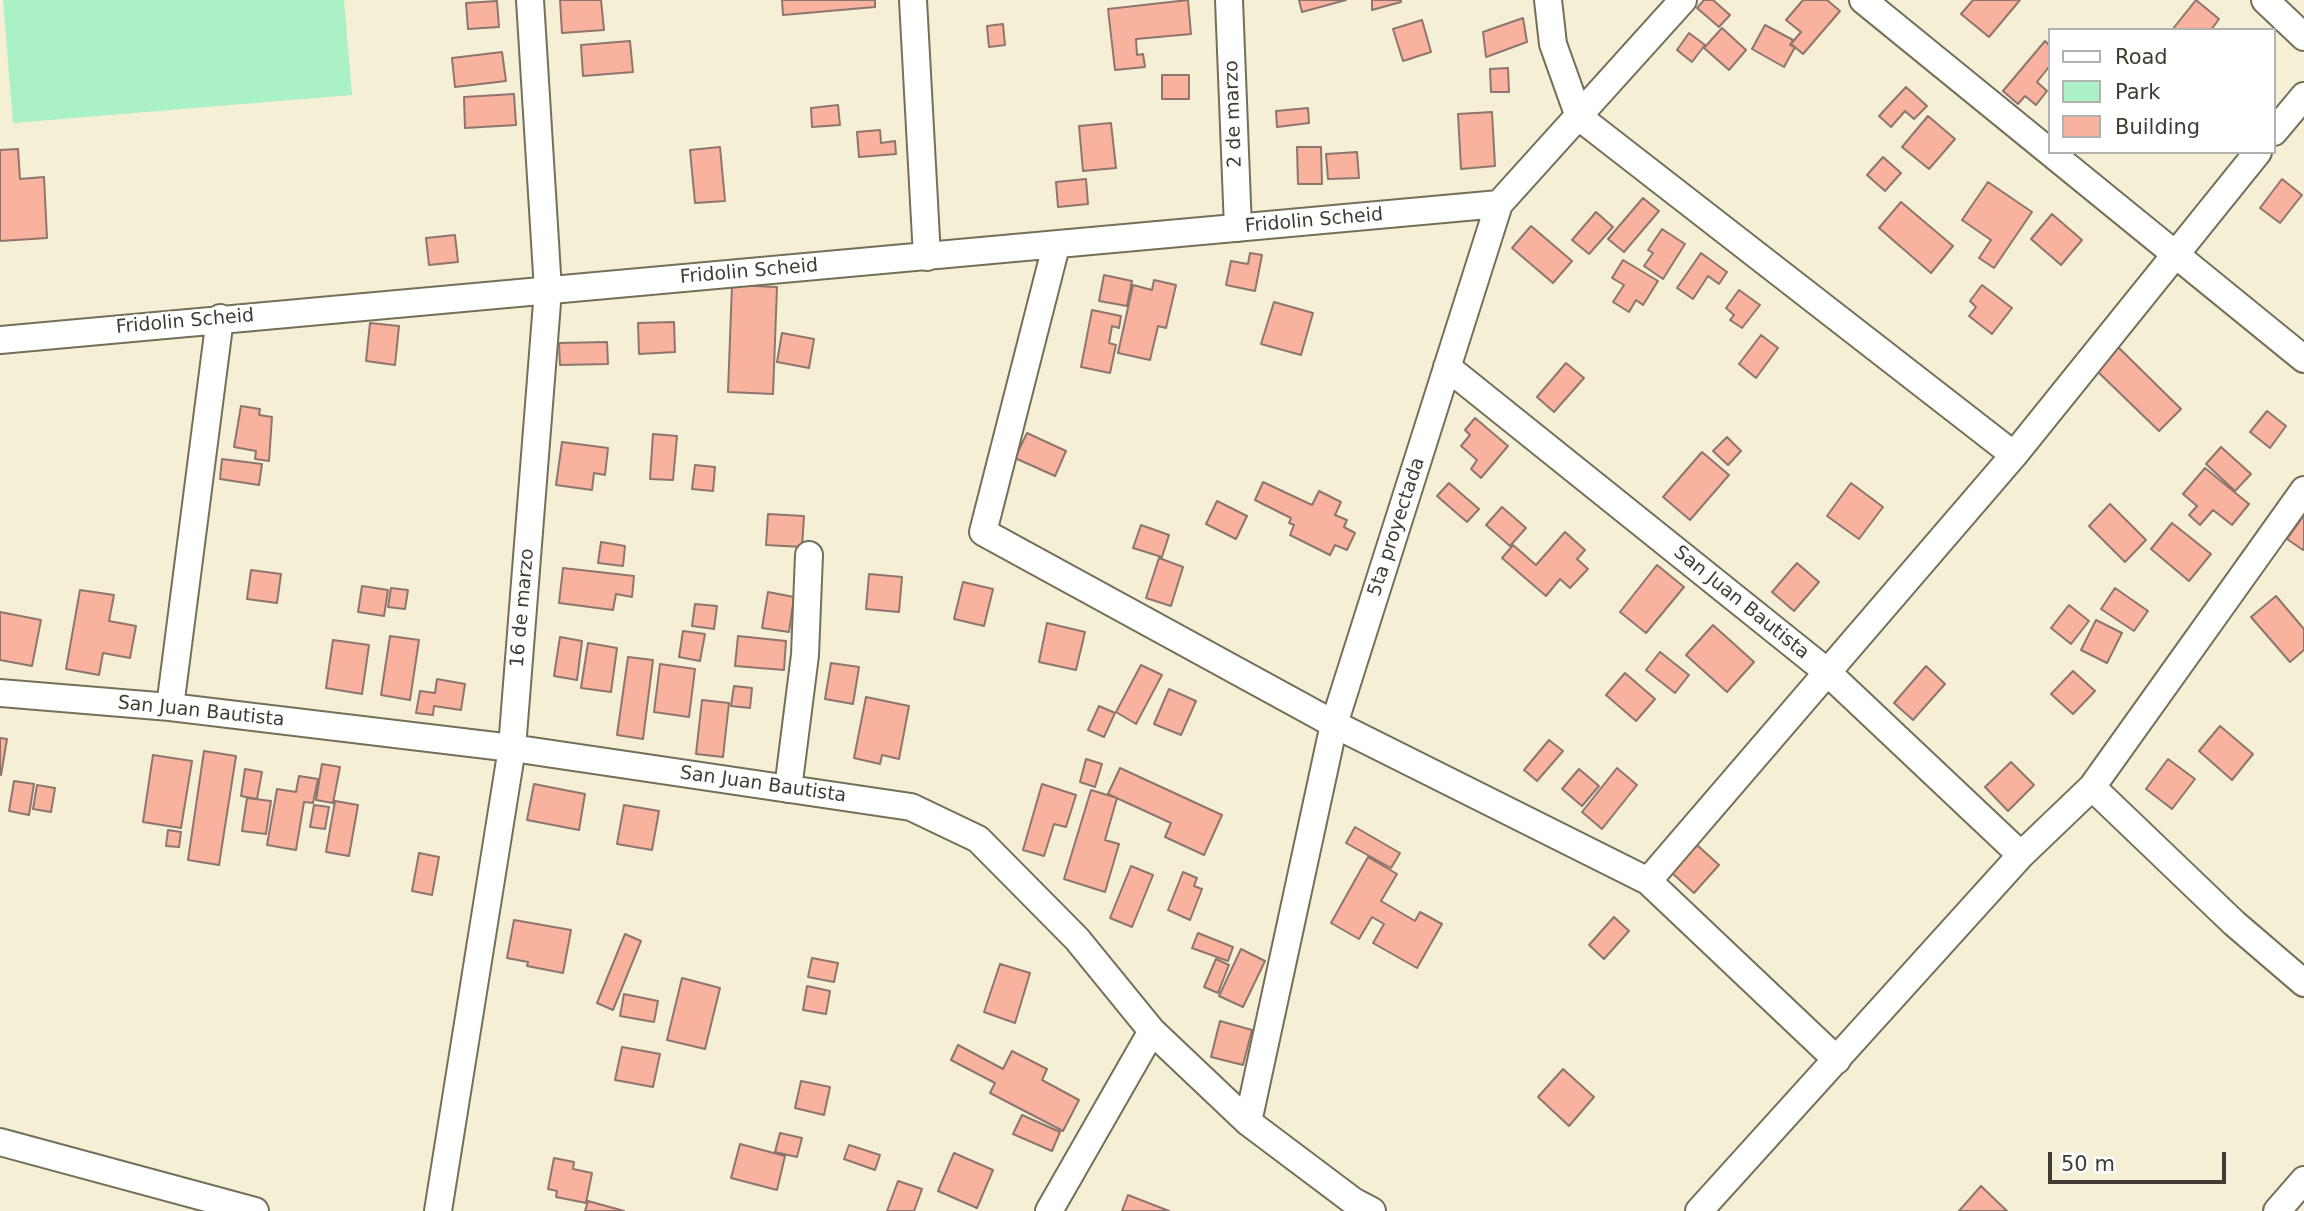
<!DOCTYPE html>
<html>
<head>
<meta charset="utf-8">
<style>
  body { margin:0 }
  #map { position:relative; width:2304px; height:1211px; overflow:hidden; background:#f5efd6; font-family:"DejaVu Sans",sans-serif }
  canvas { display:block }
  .legend { position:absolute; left:2048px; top:28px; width:228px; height:126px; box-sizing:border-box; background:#fff; border:2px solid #b2b1ad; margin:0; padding:9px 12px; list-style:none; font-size:21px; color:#3f3d33 }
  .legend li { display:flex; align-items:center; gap:14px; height:35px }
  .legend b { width:35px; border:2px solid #b2b1ad }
  .scale { position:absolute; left:2048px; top:1152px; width:178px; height:32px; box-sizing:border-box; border:4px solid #3f3d33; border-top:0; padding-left:9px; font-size:21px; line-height:24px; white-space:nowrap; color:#3f3d33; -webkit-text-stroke:5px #fff; paint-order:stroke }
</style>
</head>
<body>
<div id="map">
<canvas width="2304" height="1211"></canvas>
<ul class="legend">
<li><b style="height:9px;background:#fff"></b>Road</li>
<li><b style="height:19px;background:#aaf1c5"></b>Park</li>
<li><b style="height:19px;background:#f9b29e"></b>Building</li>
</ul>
<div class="scale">50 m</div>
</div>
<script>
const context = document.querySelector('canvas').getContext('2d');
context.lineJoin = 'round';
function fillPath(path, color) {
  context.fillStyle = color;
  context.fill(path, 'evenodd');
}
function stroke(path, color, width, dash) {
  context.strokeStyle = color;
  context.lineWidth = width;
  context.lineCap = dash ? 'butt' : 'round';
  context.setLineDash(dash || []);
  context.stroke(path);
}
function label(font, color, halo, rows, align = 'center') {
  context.font = font + ' "DejaVu Sans",sans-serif';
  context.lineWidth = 5;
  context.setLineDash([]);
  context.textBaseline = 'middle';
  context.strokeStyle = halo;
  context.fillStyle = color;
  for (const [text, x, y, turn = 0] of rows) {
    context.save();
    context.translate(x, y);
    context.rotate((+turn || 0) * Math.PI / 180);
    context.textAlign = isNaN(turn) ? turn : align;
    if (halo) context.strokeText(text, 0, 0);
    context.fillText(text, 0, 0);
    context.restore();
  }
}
const green = new Path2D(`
  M3,0H344L352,95L13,123Z`);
const building = new Path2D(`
  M560,0H601L604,30L562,33Z
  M782,0H875V7L783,15Z
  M1188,0L1191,34L1136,39L1137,55L1143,54L1145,67L1115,70L1108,9Z
  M1299,0H1346L1302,12Z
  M1372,0H1401V2L1372,10Z
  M1704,0H1713L1730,15L1719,27L1697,8Z
  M1803,0H1827L1840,11L1803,54L1791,44L1801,32L1786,20Z
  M1973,0H2020L1989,37L1961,14Z
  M2196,0L2219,19L2211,30H2172Z
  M497,1L499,27L468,29L466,3Z
  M1523,18L1527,42L1486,57L1483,32Z
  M1422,20L1431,52L1403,61L1393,29Z
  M1003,24L1005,45L989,47L987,26Z
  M1765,25L1793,40L1790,45L1795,47L1784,67L1752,49Z
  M1722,28L1746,50L1729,70L1704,48Z
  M1689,33L1705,45L1692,62L1677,50Z
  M630,41L633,72L583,76L581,45Z
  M2045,41L2050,46V70L2048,68L2037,82L2047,91L2036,105L2025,96L2018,104L2003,91Z
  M502,52L506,81L455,87L452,58Z
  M1508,68L1509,92H1491L1490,69Z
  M1162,75H1189V99H1162Z
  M1906,87L1927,106L1914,119L1905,111L1891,127L1879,116Z
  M514,94L516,125L465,128L464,97Z
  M838,105L840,125L812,127L811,108Z
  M1308,108L1309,123L1277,127L1276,111Z
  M1492,112L1495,166L1461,169L1458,114Z
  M1928,116L1955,139L1929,169L1902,147Z
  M1111,123L1116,168L1083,171L1079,126Z
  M880,130L881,143L895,141L896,154L859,157L857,132Z
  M720,147L725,201L695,203L690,150Z
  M1297,147H1321L1322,184H1298Z
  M18,149L20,179L44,177L47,238L0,241V150Z
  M1357,152L1359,178L1328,179L1326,154Z
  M1883,157L1901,173L1885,191L1867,175Z
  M1086,179L1088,204L1058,207L1056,182Z
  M2282,179L2302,195L2280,223L2260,208Z
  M1988,182L2032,212L1994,268L1979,258L1991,240L1962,220Z
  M1643,198L1659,211L1624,252L1608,239Z
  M1901,202L1953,246L1931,273L1879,228Z
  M1596,212L1613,227L1589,254L1572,240Z
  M2052,214L2082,240L2061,265L2031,239Z
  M1531,226L1572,261L1553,283L1512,248Z
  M1662,229L1685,244L1663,279L1644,266L1653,253L1648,250Z
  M455,235L458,262L429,265L426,238Z
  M1250,253L1262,255L1255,291L1226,285L1231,261L1248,264Z
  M1701,253L1727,272L1719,284L1708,276L1693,299L1677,288Z
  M1623,260L1658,281L1643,305L1636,300L1629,312L1613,302L1624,285L1612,278Z
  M1104,275L1132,281L1127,306L1099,301Z
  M1154,280L1176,285L1166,328L1158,326L1150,360L1118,353L1133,285L1152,290Z
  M732,285L777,287L773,394L728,392Z
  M1982,285L2012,308L1992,334L1969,316L1976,307L1970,301Z
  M1739,290L1760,305L1742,328L1730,320L1734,315L1726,308Z
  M1274,302L1313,313L1301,355L1261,344Z
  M1092,310L1121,316L1119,328L1112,326L1109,343L1116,345L1110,373L1081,367Z
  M674,322L675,352L639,354L638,323Z
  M370,323L399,326L395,365L366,361Z
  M782,333L814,339L809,368L777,362Z
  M1761,335L1778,348L1756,378L1739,364Z
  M607,342L608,364L560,365L559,343Z
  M2118,347L2181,409L2159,431L2096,370Z
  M1566,363L1584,378L1554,412L1537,397Z
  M241,406L260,409L259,415L272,417L269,461L255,459L256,451L234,447Z
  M2267,411L2286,426L2270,448L2250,432Z
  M1475,418L1508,446L1481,478L1471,469L1477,460L1461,446L1470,435L1465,430Z
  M1027,433L1066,451L1055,476L1015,458Z
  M653,434L677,436L673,480L650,479Z
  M1727,437L1741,451L1728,465L1713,451Z
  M562,442L608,448L605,475L594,473L592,490L556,485Z
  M2221,447L2251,474L2235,491L2206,464Z
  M1702,452L1729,475L1690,520L1663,497Z
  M222,459L262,464L259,485L220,479Z
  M695,465L715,467L713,491L692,489Z
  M2205,468L2249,504L2232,525L2213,510L2200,525L2189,515L2197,506L2183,494Z
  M1263,482L1312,505L1319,491L1341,502L1335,515L1347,520L1344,527L1355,533L1347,550L1335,545L1330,555L1290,535L1294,525L1289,523L1291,518L1255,500Z
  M1449,483L1479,509L1467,522L1437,496Z
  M1851,483L1883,507L1859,539L1827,516Z
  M1217,501L1247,516L1236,539L1206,524Z
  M2110,504L2146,540L2125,562L2089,526Z
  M1502,507L1526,528L1510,546L1486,525Z
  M768,514L804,516L802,547L766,545Z
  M2304,515V548L2303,550L2287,539Z
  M2172,523L2211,554L2189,581L2151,549Z
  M1141,525L1169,535L1162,557L1133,548Z
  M1565,532L1585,550L1577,559L1588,569L1570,588L1560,579L1546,596L1502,558L1513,545L1536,565Z
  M601,542L625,546L623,566L598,563Z
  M1159,558L1183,567L1171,606L1146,598Z
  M1797,563L1819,582L1794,611L1772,592Z
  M1657,565L1684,587L1646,633L1620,612Z
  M563,568L634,576L632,597L616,594L613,610L559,603Z
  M251,570L281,574L277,603L247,599Z
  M869,574L902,577L899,612L866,609Z
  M963,582L993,589L984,626L954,619Z
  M362,586L388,590L384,616L358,612Z
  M391,588L408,590L405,609L388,607Z
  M2115,588L2148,611L2134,631L2101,609Z
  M80,590L114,595L109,621L136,626L130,658L103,653L99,675L66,669Z
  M768,592L794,597L789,632L762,628Z
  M2276,596L2304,629V650L2290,662L2251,617Z
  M695,604L717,606L714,629L692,626Z
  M2069,605L2089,621L2071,644L2051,628Z
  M0,612L41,620L32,666L0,660Z
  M2096,620L2122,633L2107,663L2081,650Z
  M1047,623L1085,632L1076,670L1039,662Z
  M1713,625L1754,662L1727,692L1686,655Z
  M683,631L705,634L700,661L679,657Z
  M390,636L419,640L410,700L381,695Z
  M738,636L786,641L784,670L735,666Z
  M560,637L582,641L577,680L554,676Z
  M333,640L369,645L362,694L326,688Z
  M588,643L617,648L611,692L581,688Z
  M1660,652L1689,675L1675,693L1646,670Z
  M628,657L653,660L643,739L617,735Z
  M831,663L859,667L853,704L825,699Z
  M660,664L695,669L689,717L654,712Z
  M1141,665L1162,675L1136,724L1116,712Z
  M1926,666L1945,684L1913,720L1894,703Z
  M2073,671L2095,691L2073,714L2051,694Z
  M1625,673L1655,699L1636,721L1606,695Z
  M437,679L465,684L461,710L434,706L433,715L416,713L420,691L435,693Z
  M734,686L752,688L750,708L731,706Z
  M1169,689L1196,701L1181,735L1154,724Z
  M866,697L909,706L899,759L882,755L880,764L854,758Z
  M702,700L729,703L723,757L696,754Z
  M1099,706L1115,713L1104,737L1088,730Z
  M2220,726L2253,754L2232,780L2199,751Z
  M0,738L7,739L1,775L0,774Z
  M1549,740L1563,751L1537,781L1524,770Z
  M204,751L236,756L219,865L188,860Z
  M153,755L192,761L181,828L143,822Z
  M1086,759L1102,764L1095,787L1080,782Z
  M2168,759L2195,779L2172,809L2146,789Z
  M2011,762L2034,785L2008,811L1985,787Z
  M322,764L340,767L333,803L316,800Z
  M1120,768L1222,815L1204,855L1165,837L1171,823L1108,794Z
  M1617,768L1637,785L1602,829L1582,812Z
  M245,769L262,772L257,799L241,796Z
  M1579,769L1599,786L1582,806L1562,789Z
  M299,776L318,779L313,803L304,802L296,850L267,845L277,789L296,792Z
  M14,781L34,784L29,815L9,811Z
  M534,784L585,794L579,830L527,820Z
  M1042,784L1076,795L1066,827L1054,824L1044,856L1023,850Z
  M37,785L55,788L51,812L33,809Z
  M1091,790L1117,798L1105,840L1119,844L1105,892L1064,879Z
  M247,798L271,801L266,834L242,831Z
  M335,801L358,805L349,856L326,852Z
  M314,805L329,807L325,829L310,827Z
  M624,805L659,811L652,850L617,844Z
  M1355,827L1400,853L1391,868L1346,843Z
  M168,830L181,832L179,847L166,846Z
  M1696,844L1719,865L1694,893L1671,872Z
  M419,853L439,857L432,895L412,891Z
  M1368,857L1397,874L1381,901L1415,921L1420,912L1442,924L1417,968L1373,943L1384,924L1372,917L1359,939L1331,923Z
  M1131,866L1153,875L1132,927L1110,918Z
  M1183,872L1197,878L1194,886L1202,889L1190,920L1168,910Z
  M1614,917L1629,931L1604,959L1589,945Z
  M514,920L571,930L563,973L527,966L528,962L507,958Z
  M1198,933L1233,947L1228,961L1192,948Z
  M625,934L641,941L613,1010L597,1003Z
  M1241,949L1265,961L1243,1007L1219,996Z
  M812,958L838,963L834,982L808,977Z
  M1216,959L1229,965L1218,993L1204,987Z
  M1000,964L1030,973L1015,1023L984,1012Z
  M682,978L720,988L705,1049L667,1040Z
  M807,986L830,991L826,1014L803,1010Z
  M624,994L658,1001L654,1022L620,1016Z
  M1220,1021L1252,1030L1243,1065L1211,1057Z
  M958,1045L1003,1069L1012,1051L1047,1069L1042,1080L1079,1100L1063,1131L990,1093L995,1083L951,1060Z
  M622,1047L660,1054L653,1087L615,1080Z
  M1563,1069L1594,1097L1569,1126L1538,1097Z
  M801,1081L830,1087L824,1115L795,1108Z
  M1022,1115L1060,1132L1052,1151L1013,1134Z
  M780,1133L802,1138L797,1157L775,1152Z
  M740,1144L785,1156L777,1190L731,1178Z
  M849,1145L880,1155L875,1170L844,1159Z
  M954,1153L993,1170L977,1208L938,1191Z
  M554,1158L574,1162L573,1169L592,1173L586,1203L556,1197L557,1191L548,1189Z
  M898,1181L922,1189L914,1211H887Z
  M1981,1186L2007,1211H1959Z
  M1128,1195L1169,1211H1122Z
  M588,1201L624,1211H585Z`);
const minor = new Path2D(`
  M913,0L927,257
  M1229,0L1238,228
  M1548,0L1553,44L1579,117L2014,455
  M1863,0L2304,359
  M2265,0L2304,37
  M2274,132L2304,96
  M1056,246L983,532L1334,724L1648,881L1837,1060
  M0,340L1499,204
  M1447,367L1826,671L2021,855
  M0,693L170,707L512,748L911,807L978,839L1077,939L1152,1031L1248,1122L1353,1201L1372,1211
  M170,707L220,318
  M2092,787L2234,923L2304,983
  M788,789L805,655L809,555
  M1648,881L2014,455L2258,152
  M1248,1122L1334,724L1499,204L1683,0
  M0,1142L255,1211
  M438,1211L512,748L548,290L530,0
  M1049,1211L1152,1031
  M1699,1211L2021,855L2092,787L2304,490
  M2277,1211L2304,1180`);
const streetNames = [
  ["2 de marzo",1234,114,-92],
  ["Fridolin Scheid",1314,221,-5],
  ["Fridolin Scheid",749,272,-5],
  ["Fridolin Scheid",185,322,-5],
  ["5ta proyectada",1397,527,-72],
  ["San Juan Bautista",1741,603,39],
  ["16 de marzo",523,608,-85],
  ["San Juan Bautista",201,712,6],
  ["San Juan Bautista",763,785,8]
];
fillPath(green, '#aaf1c5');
fillPath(building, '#f9b29e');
stroke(building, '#8e756e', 2);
stroke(minor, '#746f58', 30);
stroke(minor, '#fff', 26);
label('19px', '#3f3d33', '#fff', streetNames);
</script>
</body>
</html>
